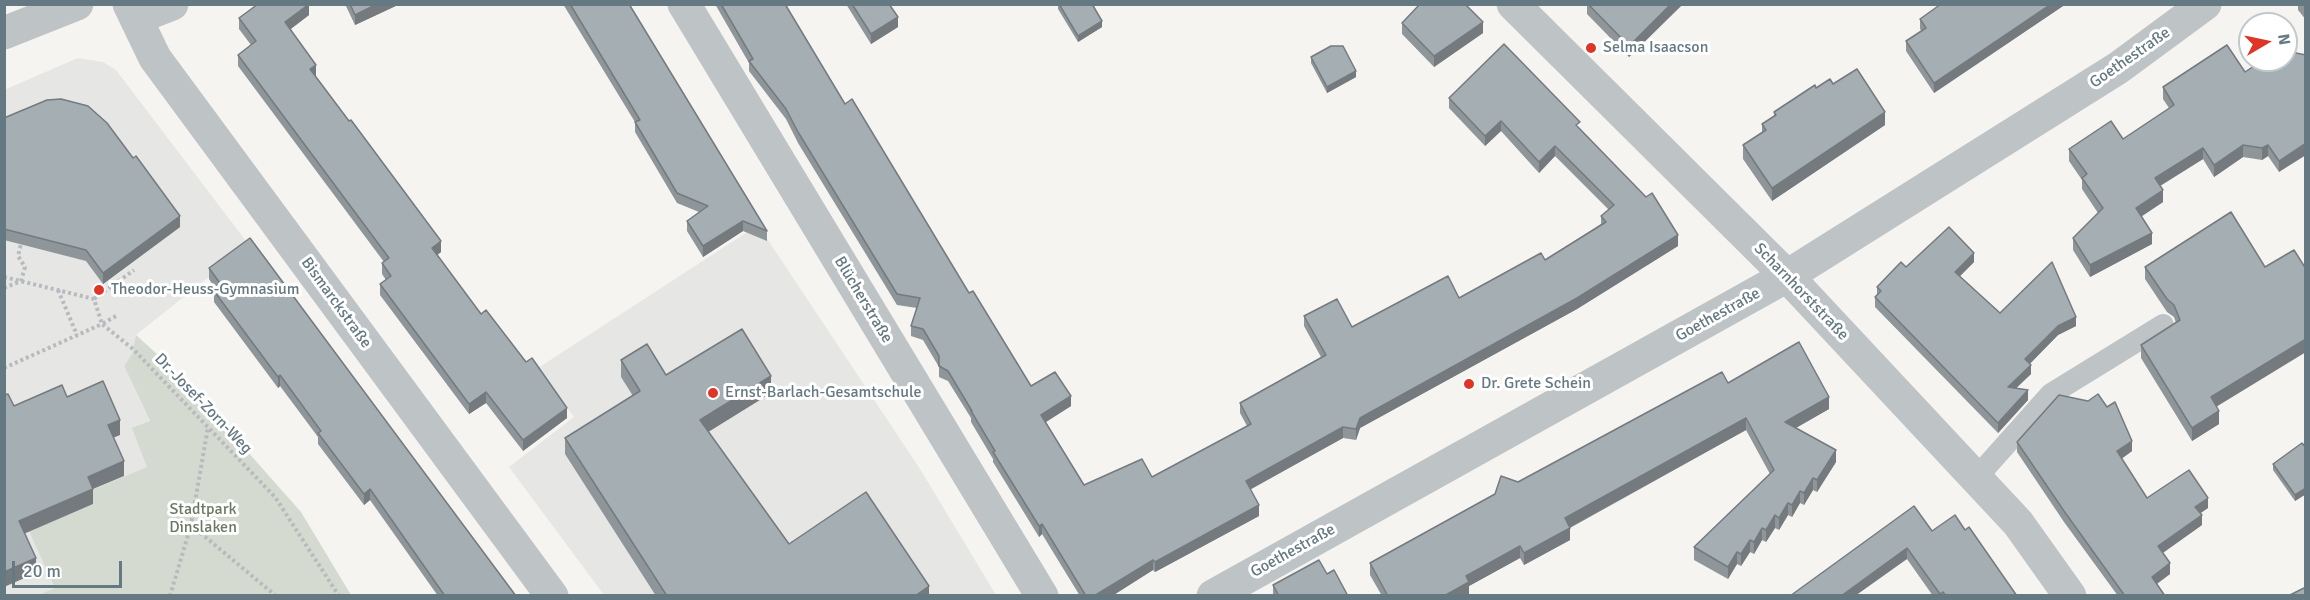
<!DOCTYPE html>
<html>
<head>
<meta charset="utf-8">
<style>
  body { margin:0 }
  #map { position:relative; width:2310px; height:600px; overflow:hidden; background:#f5f4f1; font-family:Signika,sans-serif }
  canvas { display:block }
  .frame { position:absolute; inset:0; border:6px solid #657982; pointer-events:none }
  .north { position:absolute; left:2238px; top:12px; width:60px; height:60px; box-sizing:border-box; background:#fff; border:2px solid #c1c9cd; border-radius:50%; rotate:81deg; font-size:16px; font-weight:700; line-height:24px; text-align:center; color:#657982 }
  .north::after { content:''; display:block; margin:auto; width:21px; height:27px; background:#de3528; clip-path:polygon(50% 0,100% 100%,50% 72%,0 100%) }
  .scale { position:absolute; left:12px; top:561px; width:110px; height:27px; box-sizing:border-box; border:3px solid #657982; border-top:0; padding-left:8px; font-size:18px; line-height:21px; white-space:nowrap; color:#657982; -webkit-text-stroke:4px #fff; paint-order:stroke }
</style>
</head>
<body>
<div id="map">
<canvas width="2310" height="600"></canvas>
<div class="frame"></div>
<div class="north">N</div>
<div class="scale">20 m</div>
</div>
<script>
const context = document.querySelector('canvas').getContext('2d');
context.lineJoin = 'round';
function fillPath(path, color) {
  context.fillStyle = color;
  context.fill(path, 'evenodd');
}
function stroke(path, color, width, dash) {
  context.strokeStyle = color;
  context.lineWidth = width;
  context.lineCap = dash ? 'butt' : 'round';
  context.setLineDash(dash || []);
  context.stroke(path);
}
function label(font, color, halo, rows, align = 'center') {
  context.font = font + ' Signika,sans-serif';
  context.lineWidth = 6;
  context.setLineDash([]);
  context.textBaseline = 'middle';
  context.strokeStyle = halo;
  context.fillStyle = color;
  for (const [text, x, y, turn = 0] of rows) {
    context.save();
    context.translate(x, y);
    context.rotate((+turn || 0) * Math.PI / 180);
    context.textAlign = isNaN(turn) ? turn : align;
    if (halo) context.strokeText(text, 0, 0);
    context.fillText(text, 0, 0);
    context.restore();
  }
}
const built = new Path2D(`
  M78,58L103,62L116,70L249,245L136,335L132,354L124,366L150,422L147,467L55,588L38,595H5L4,90Z
  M758,225L920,469L996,595H604L509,467L574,417L538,368Z`);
const green = new Path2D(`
  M136,335L178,373L301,512L351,595H38L55,588L29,531L93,504L88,492L147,467L132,428L150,421L124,366L132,354Z`);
const path = new Path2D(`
  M4,277L94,299L102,324L116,316
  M4,288L21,281L25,267L18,256L21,244
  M58,290L77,335
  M94,299L134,270
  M4,368L102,324L133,349L275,497L339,596
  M191,525L276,596
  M170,596L191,525L208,427`);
const service = new Path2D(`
  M1976,478L2051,394L2163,325`);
const minor = new Path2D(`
  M684,4L1042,596
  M1513,4L1787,276L2018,523L2070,596
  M136,18L172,4
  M4,33L77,4
  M1213,596L1787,276L2118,68L2205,4`);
const tertiary = new Path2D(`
  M129,4L155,58L552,596`);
const wall = new Path2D(`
  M345,4H400L355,25Z
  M563,4H629L767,231V241L743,231L703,257L687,231V221L699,212L677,203L635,132V122Z
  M715,4H785L845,104L969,293L1031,386L1071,406L1046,422L1084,485L1152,477L1247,426L1240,413V403L1321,357L1304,326V316L1352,327L1459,298L1545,260L1601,224V216L1609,210L1555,156L1539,173L1501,131L1485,146L1449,108V98L1580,129L1678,246L1577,309L1360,428L1356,440L1343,438L1250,489L1259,516L1155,572L1153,570L1112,596H1080L1042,534L1039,537L993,462V459L971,422V418L948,381L939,377V367L923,340L911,336V326L917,308L897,305L798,143L786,119L749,71V63Z
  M846,4H889L898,27L871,44Z
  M1058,4H1092L1102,27L1078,42L1058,9Z
  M1587,4H1683L1629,57L1587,14Z
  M1941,4H2066L1934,93L1906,51V41L1922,31L1920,29V19Z
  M2298,4H2306V20L2298,10Z
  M309,15L291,29L316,76L315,77L441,252L437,255L481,314L567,418L523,451L486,403L469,414L380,295V284L386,280L382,274V263L384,262L238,66V55L251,45L239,29V18Z
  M1402,23L1483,33L1434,67L1402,34Z
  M1311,57L1356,77L1327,93L1311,63Z
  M2286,60L2279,172L2268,156L2262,160L2243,157L2214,177L2203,159L2160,186L2163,202L2142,216L2152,244L2090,277L2073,250V238L2098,213L2082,189V180L2069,161V149L2123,139L2169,108L2163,99V87L2245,72Z
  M1833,84L1885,125L1772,201L1743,159V145L1762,132V124L1774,116V112L1816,88Z
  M4,118L180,227L103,284L86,261L4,240Z
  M1974,262L1960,276L2000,313L2076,326L2058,335L2029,364L2031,374L2016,388L2028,400L1998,433L1875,307V297L1877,296V287L1906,267Z
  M2145,267H2265L2217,407L2219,424L2192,441L2141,358V345L2176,323L2174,317L2167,312L2145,279Z
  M209,268L516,596H438L370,500L364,505L318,444V437L280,386L278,388L214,302V291L216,290L209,279Z
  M621,360L666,375L771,393L708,432L789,544L929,596H656L565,454V438L633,396L621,377Z
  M1728,383L1829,409L1796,428L1836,462L1817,492L1813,490L1804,505L1800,503L1792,517L1788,515L1779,530L1775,528L1766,542L1762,540L1754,554L1750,552L1741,566L1737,564L1728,579L1694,560V547L1770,474L1746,430L1570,528V540L1524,565L1520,558L1469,586V594L1466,596H1382L1370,575V563L1518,482Z
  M2017,442L2132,451L2121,459L2147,498L2208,508L2200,513L2202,525L2163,553L2170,574L2157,584L2165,596H2118L2064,522L2017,452Z
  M2306,448V494L2295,501L2273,470V464Z
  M1965,530L2017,596H1933L1907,559L1790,596L1932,531Z
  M1327,574L1348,596H1273V585Z`);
const shadedWall = new Path2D(`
  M309,4V15L285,33V22Z
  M377,4H400L355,25V15Z
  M1671,4H1683L1629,57V46Z
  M2051,4H2066L1934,93V83Z
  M898,17V27L871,44V34Z
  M1102,21V27L1078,42V36Z
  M1483,22V33L1434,67V56Z
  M316,65V76L310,80V69Z
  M1356,71V77L1327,93V87Z
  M1885,112V125L1772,201V188Z
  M1501,121V131L1485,146V136Z
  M2306,143V155L2279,172V161Z
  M2243,145V157L2214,177V165Z
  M2268,145V156L2262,160V148Z
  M1555,146V156L1539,173V162Z
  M2203,148V159L2155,189V178Z
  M2163,190V202L2136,220V208Z
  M180,216V227L103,284V273Z
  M743,221V231L703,257V246Z
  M2152,233V244L2090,277V265Z
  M1678,235V246L1577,309L1360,428L1356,440V429L1360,418Z
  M441,241V252L432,259V248Z
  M1974,253V262L1955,281V272Z
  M2076,317V326L2058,335L2025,369V359L2058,326Z
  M2306,339V352L2211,410V397Z
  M2031,365V374L2008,396V387Z
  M280,375V386L278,388V377Z
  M771,376V393L700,437V420Z
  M2028,390V400L1998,433V423Z
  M486,392V403L469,414V404Z
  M1071,396V406L1041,425V415Z
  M1829,397V409L1785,434V422Z
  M567,408V418L523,451V440Z
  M2219,411V424L2192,441V428Z
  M1746,418V430L1565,530V518Z
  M120,420V435L108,440V425Z
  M1343,427V438L1246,492V481Z
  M2132,441V451L2117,462V451Z
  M1836,450V462L1817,492V480Z
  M124,461V476L93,489V504L19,536V521L88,477Z
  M1813,478V490L1804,505V493Z
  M2306,488V494L2295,501V495Z
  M370,489V500L364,505V494Z
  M1800,491V503L1792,517V505Z
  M2208,498V508L2195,517V507Z
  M1788,503V515L1779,530V518Z
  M1259,505V516L1155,572V562Z
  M1775,515V528L1766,542V530Z
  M2202,515V525L2158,556V546Z
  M1042,524V534L1039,537V526Z
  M1570,528V540L1524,565V553Z
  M1762,528V540L1754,554V542Z
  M1750,540V552L1741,566V554Z
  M1520,546V558L1469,586V594L1466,596H1444L1466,576Z
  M1907,548V559L1855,596H1841Z
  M1737,552V564L1728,579V567Z
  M36,558V573L4,587V572Z
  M1153,560V570L1112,596H1094Z
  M2170,563V574L2152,587V577Z
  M929,586V596H915Z`);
const building = new Path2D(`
  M258,4H309L285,22L316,65L310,69L349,121L351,120L441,241L432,248L481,314L486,310L526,362L532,358L567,408L523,440L486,392L469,404L380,284L391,276L382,263L389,258L238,55L256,41L239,18Z
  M350,4H377L355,15Z
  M570,4H629L767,231L743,221L703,246L687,221L708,206L677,193L635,122L640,120Z
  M721,4H785L845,104L852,99L969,293L973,291L1031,386L1055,372L1071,396L1041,415L1084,485L1142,459L1152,477L1251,424L1240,403L1326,355L1304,316L1337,299L1352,327L1448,276L1459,298L1541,253L1545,260L1606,222L1601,216L1614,205L1555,146L1539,162L1501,121L1485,136L1449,98L1504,44L1580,122L1576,125L1646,197L1652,193L1678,235L1577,298L1360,418L1356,429L1343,427L1246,481L1259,505L1155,562L1153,560L1094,596H1086L1042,524L1039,526L993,452L995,451L971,411H972L948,371L939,366V356L923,329L911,326L920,298L897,294L798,132L786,109L749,61L753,59Z
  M852,4H889L898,17L871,34Z
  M1059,4H1092L1102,21L1078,36Z
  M1420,4H1465L1483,22L1434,56L1402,23Z
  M1588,4H1671L1629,46Z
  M1941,4H2051L1934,83L1906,41L1926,28L1920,19Z
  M2227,45L2245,72L2263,60H2286V51L2306,55V143L2279,161L2268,145L2262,148L2243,145L2214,165L2203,148L2155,178L2163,190L2136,208L2152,233L2090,265L2073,238L2103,208L2082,178L2087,174L2069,149L2111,121L2123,139L2174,105L2163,87Z
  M1331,46H1343L1356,71L1327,87L1311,57Z
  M1857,69L1885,112L1772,188L1743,145L1766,130L1762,124L1776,115L1774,112L1815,85L1816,88L1830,79L1833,84Z
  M61,99L88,106L107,123L133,158L136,156L180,216L103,273L86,250L4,229V118L47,100Z
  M2231,212L2265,267L2294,250L2306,269V339L2211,397L2219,411L2192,428L2141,345L2180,320L2174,305L2167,299L2145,267Z
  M1949,227L1974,253L1955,272L2000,313L2052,262L2076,317L2058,326L2025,359L2031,365L2008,387L2028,390L1998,423L1875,297L1881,291L1877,287L1901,262L1906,267Z
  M250,238L516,596H445L370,489L364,494L318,433L321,431L280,375L278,377L214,291L222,286L209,268Z
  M742,329L771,376L700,420L789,544L866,492L929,586L915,596H667L565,438L640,391L621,360L647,344L666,375Z
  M1799,342L1829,397L1785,422L1836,450L1817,480L1813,478L1804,493L1800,491L1792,505L1788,503L1779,518L1775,515L1766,530L1762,528L1754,542L1750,540L1741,554L1737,552L1728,567L1694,547L1774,470L1746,418L1565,518L1570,528L1524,553L1520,546L1466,576L1469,582L1444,596H1388L1370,563L1495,494L1501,476L1518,482L1722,372L1728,383Z
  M103,381L120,420L108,425L124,461L88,477L93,489L19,521L36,558L4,572V395L8,394L14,406L62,385L67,397Z
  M2098,394L2107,407L2115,402L2132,441L2117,451L2147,498L2189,470L2208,498L2195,507L2202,515L2158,546L2170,563L2152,577L2165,596H2125L2064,511L2017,442L2059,395L2088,401Z
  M2302,443L2306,448V488L2295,495L2273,464Z
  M1914,506L1932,531L1955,515L1965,530L1969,527L2017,596H1946L1943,592L1940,594L1907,548L1841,596H1790Z
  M1319,560L1327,574L1334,570L1348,596H1279L1273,585Z
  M2306,587V596H2288Z`);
const markers = [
  [1591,48,6,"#de3528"],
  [99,290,6,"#de3528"],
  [1469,384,6,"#de3528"],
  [713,393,6,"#de3528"]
];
const poiNames = [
  ["Selma Isaacson",1603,48],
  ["Theodor-Heuss-Gymnasium",111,290],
  ["Dr. Grete Schein",1481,384],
  ["Ernst-Barlach-Gesamtschule",725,393]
];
const streetNames = [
  ["Goethestraße",2130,58,-35],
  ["Scharnhorststraße",1801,292,46],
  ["Blücherstraße",863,300,59],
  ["Bismarckstraße",336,303,54],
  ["Goethestraße",1718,315,-29],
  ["Dr.-Josef-Zorn-Weg",203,404,46],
  ["Goethestraße",1293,551,-29]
];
const parkNames = [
  ["Stadtpark",203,510],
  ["Dinslaken",203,528]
];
fillPath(built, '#e6e6e5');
fillPath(green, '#d5dad0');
stroke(path, '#b8bbbd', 4, [3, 3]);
stroke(service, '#bec3c5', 22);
stroke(minor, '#bec3c5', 33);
stroke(tertiary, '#bec3c5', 33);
fillPath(wall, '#8e969a');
fillPath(shadedWall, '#747a7d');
fillPath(building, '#a5afb3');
stroke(building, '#747a7d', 1.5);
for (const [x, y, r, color] of markers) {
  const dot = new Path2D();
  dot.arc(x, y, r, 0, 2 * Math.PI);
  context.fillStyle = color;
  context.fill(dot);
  stroke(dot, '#fff', 2);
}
label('16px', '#657982', '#fff', poiNames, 'left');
label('16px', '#657982', '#fff', streetNames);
label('16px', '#6b7963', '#fff', parkNames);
</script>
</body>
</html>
